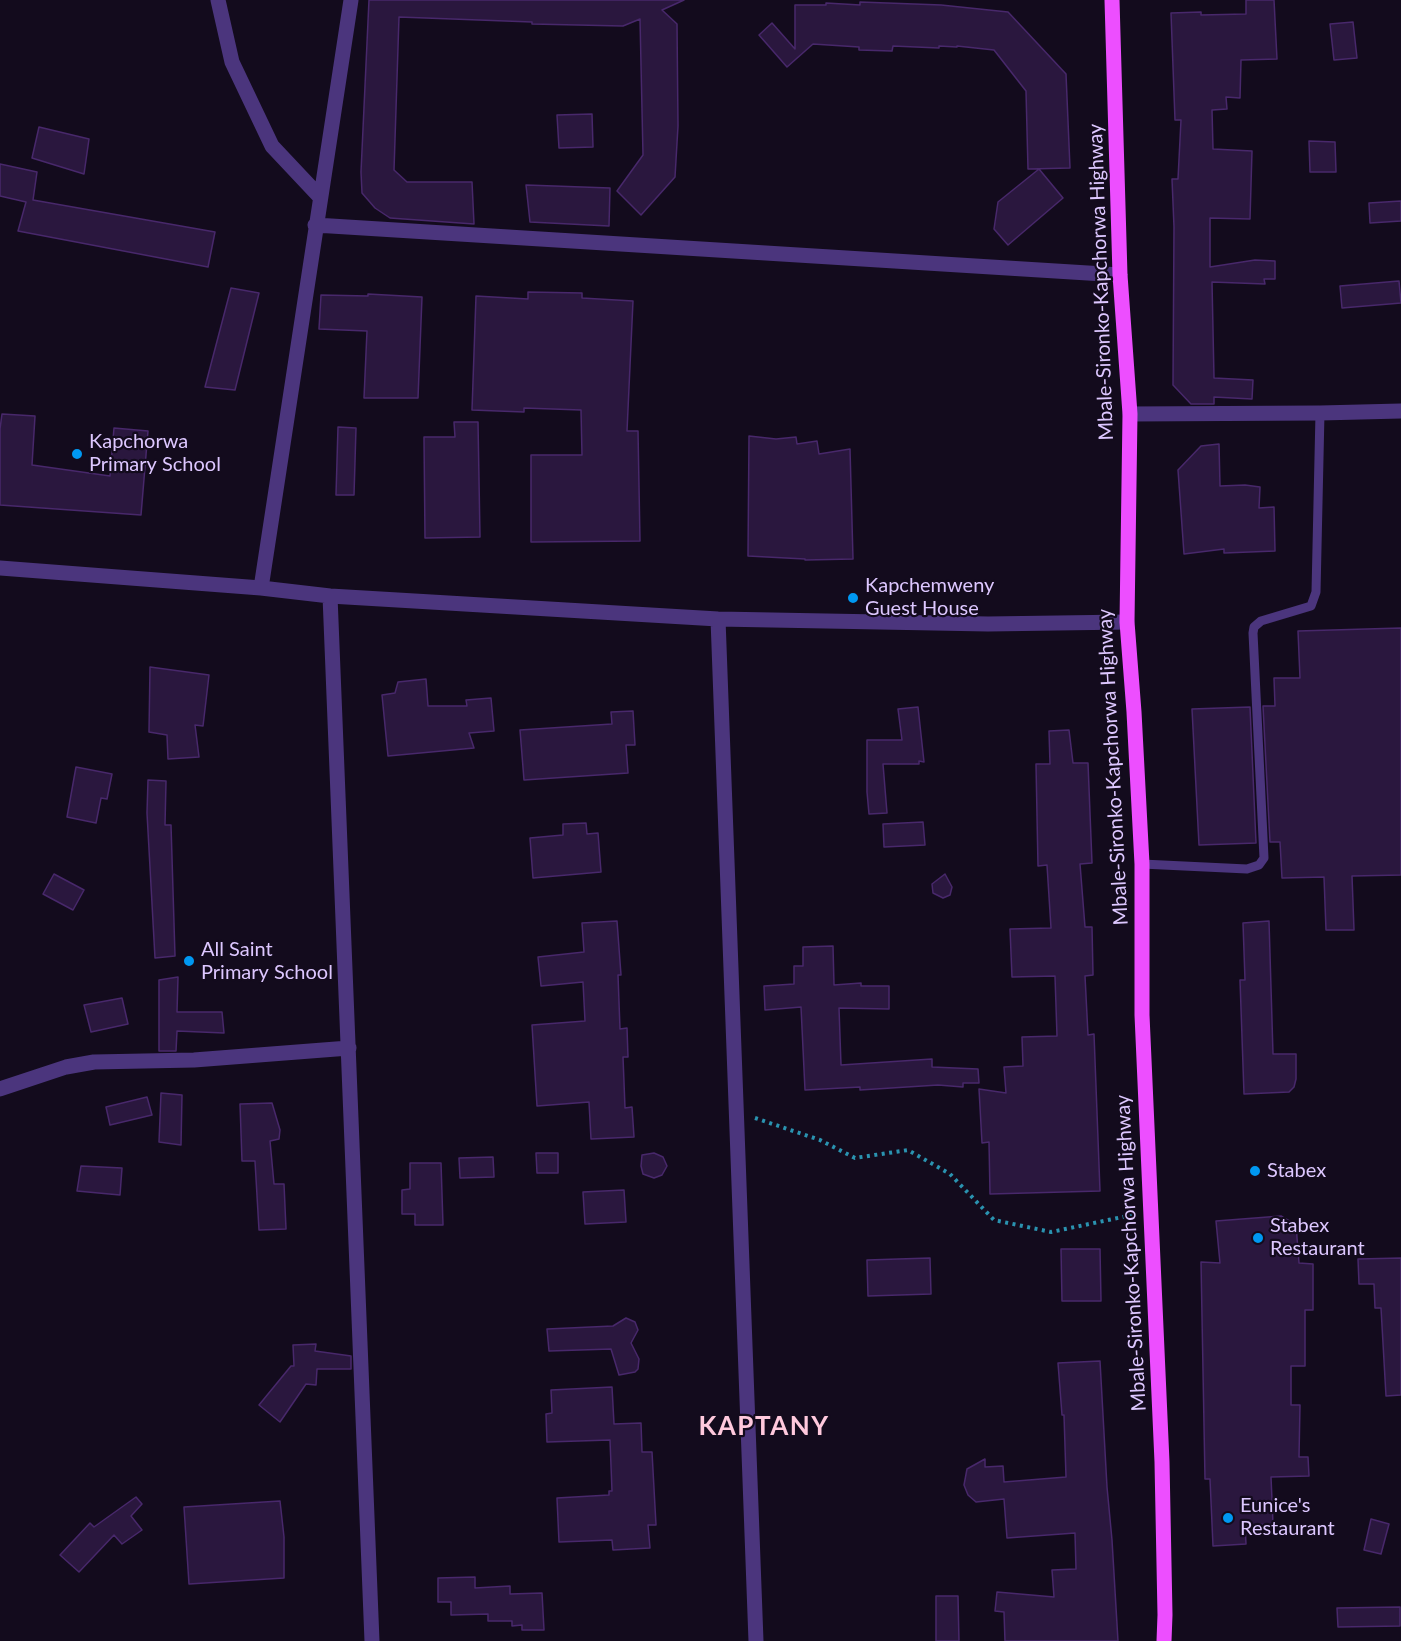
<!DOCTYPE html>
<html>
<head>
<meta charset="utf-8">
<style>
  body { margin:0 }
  canvas { display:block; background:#130b1d }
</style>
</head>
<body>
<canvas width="1401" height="1641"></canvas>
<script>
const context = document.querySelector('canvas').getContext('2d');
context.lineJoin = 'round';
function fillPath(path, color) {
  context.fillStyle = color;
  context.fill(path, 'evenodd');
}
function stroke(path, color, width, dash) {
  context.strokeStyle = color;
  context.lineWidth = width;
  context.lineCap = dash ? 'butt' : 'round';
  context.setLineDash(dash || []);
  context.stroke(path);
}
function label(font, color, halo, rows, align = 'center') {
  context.font = font + ' Lato,sans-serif';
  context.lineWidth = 4.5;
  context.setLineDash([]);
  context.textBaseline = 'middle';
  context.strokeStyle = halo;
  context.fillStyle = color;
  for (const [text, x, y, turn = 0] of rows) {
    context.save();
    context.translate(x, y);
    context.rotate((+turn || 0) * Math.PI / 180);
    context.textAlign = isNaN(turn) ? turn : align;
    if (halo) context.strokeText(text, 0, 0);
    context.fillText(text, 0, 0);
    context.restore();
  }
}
const building = new Path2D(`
  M369,0H684L662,10L677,24L678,126L675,177L641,215L617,191L643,155L640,19L623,26L532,24V22L399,17L394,170L407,182H472L474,224L390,218L375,208L362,193L361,172Z
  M1246,0H1274L1277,59L1241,60L1240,98L1226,97L1227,109L1212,110L1213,149L1252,151L1250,219L1210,218V267L1255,260L1275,261V279H1264L1265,284L1212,282L1214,378L1253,380L1252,399L1214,397V404H1191L1173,385L1174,227L1172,179H1178L1181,120H1175L1171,13L1201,12V15L1246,14Z
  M860,2L941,5L1008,12L1066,74L1070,168L1028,169L1026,91L994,50L957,46V47L939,46V48L893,46L892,51L859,50V47L813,44L787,67L759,35L772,23L795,49V5H826V3L860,5Z
  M1353,22L1357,58L1334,60L1330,24Z
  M592,114L593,147L559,148L557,115Z
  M39,127L89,139L84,174L32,158Z
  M1309,141L1335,142L1336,172H1310Z
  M0,164L37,172L33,200L215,232L208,267L18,231L26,202L0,196Z
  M1039,169L1063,198L1008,245L994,229L998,202Z
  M526,185L610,188L609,226L530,222Z
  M1401,201V221L1370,223L1369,203Z
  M1399,281L1401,303L1342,308L1340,286Z
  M231,288L259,293L235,390L205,387Z
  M528,292L582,293V298L633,301L627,431H638L640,541L531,542V455H582L581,410L524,408V412L472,410L476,296L528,299Z
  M368,294L422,297L418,398H364L367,331L319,329L321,295L368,296Z
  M2,414L35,416L32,465L110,476L114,428L148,431L141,515L0,505V429Z
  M454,422H478L480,537L425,538L424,437H455Z
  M338,427L356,428L354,495H336Z
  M749,436L776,439L796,437L797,444L817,441L819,454L850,449L853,559L805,560V559L748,556Z
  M1219,444L1220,486L1245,485L1260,487L1259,508L1274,507L1275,551L1224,553V549L1184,554L1178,470L1201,446Z
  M1401,628V875L1352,876L1354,930H1326L1324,877L1282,878L1280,842H1270L1263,706H1275L1274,678H1300L1298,631Z
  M150,667L209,675L203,726L195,725L199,757L168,759L167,735L149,732Z
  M426,679L428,706H467L466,700L491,698L494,731L469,733L474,748L388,756L382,695L395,693L398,682Z
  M918,707L924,762L919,761V764H883L887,813L869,814L867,792V740H902L898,709Z
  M1250,707L1256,843L1199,845L1192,709Z
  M633,711L635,745H626L628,773L524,780L520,730L612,724L611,712Z
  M1069,730L1073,763H1088L1092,863L1080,864L1085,927H1092L1093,975L1085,976L1088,1035L1094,1034L1100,1191L990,1194L989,1142L982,1143L979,1089L1006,1093L1004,1067L1023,1066L1022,1037L1057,1036L1055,976L1012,977L1010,929L1051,928L1047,865L1038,866L1036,764H1050L1049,731Z
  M76,767L112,774L107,799L101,798L96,823L67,817Z
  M148,780L166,781L165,825H171L175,956L155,958L147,813Z
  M923,822L925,845L884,847L883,824Z
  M586,823L587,834L598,833L601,872L533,878L530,838L563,835V824Z
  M54,874L84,890L73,910L43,894Z
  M945,874L952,887L950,895L943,898L933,893L932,884Z
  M617,921L621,975H618L620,1029L627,1028L628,1057H623L625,1108L632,1107L634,1137L591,1139L589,1102L537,1106L532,1025L585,1021L583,982L541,986L538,957L584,952L582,923Z
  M1269,921L1273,1054H1296V1079L1294,1087L1289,1092L1244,1094L1240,980H1245L1243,923Z
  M833,946L834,985L861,983V986H889V1009L839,1008L841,1065L932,1059V1067L978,1069L979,1083H963V1087L938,1085L860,1090V1087L805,1090L801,1007L765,1010L764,986L794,984V966H803V947Z
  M178,977L177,1012H222L224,1033L177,1031L176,1051H159V980Z
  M122,998L128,1024L91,1032L84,1005Z
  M161,1093L182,1095L181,1145L159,1142Z
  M147,1097L152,1115L110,1125L106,1107Z
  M272,1103L280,1130L279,1139L270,1141L274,1184H284L286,1229L259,1230L255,1161H242L240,1104Z
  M536,1153H558V1173H537Z
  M654,1153L663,1157L667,1166L662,1175L654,1178L643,1174L641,1166L642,1155Z
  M493,1157L494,1177L460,1178L459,1158Z
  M410,1163H441L443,1225H415V1214H402V1190L410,1189Z
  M81,1166L122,1168L120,1195L77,1191Z
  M624,1190L626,1222L585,1224L583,1192Z
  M1281,1216L1296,1225L1299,1263L1313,1264V1310H1305V1366H1291V1405H1300L1299,1457H1308L1309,1476L1271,1477L1273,1524L1245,1525L1246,1544L1213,1546L1210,1479H1205L1201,1262L1220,1263L1216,1221Z
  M1061,1249H1100L1101,1301H1062Z
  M930,1258L931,1294L868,1296L867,1260Z
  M1401,1258V1395L1386,1396L1381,1308H1375L1374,1284H1359L1358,1259Z
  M626,1318L635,1322L638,1330L631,1343L639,1359L638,1369L635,1372L619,1375L611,1349L549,1351L547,1329L613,1326Z
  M316,1344L315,1351L351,1356V1369H317L316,1385L306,1384L280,1422L259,1405L291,1366H294L293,1345Z
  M1100,1361L1107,1487L1112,1540L1118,1641H1005L1004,1612L995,1611L997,1592L1054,1597L1052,1570L1076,1569L1075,1533L1007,1538L1004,1499L976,1502L968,1495L964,1485L967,1469L985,1459V1467L1003,1466L1004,1482L1066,1477L1064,1415H1062L1058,1363Z
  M612,1387L614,1424L641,1423L642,1452H652L656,1525H648L650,1548L613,1550L612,1540L559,1542L557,1498L609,1495V1491H612L610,1440L547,1442L546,1414L552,1413L551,1390Z
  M136,1497L142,1504L131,1516L142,1530L122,1544L114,1535L79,1572L60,1555L90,1523L94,1527Z
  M280,1501L284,1537V1578L189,1584L184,1507Z
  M1371,1519L1389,1524L1381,1554L1364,1550Z
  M475,1577V1588L510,1586V1594L542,1593L544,1630H522V1625L512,1626V1621H488V1614L451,1615V1602H438V1578Z
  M936,1596H958L959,1641H936Z
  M1400,1607V1626L1338,1627L1337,1608Z`);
const path = new Path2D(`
  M755,1118L820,1140L855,1158L908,1150L950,1174L994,1220L1051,1232L1132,1215`);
const lane = new Path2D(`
  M1142,864L1247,869L1259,865L1264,858L1253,633L1254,627L1261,621L1311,606L1316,592L1320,413`);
const street = new Path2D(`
  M218,0L232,62L272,146L320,197
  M315,225L1120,275
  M1130,414L1320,413L1401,411
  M0,568L261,588L330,596L718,619L988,624L1127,622
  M261,588L351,0
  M330,596L372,1641
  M718,619L756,1641
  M0,1089L66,1067L94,1062L194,1060L349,1048`);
const primary = new Path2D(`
  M1112,0L1120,275L1130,414L1127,622L1134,712L1142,864V1015L1162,1462L1165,1615L1164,1641`);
const markers = [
  [77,454,6,"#0098f2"],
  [853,598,6,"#0098f2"],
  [189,961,6,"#0098f2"],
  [1255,1171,6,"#0098f2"],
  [1258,1238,6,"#0098f2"],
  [1228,1518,6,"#0098f2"]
];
const streetNames = [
  ["Mbale-Sironko-Kapchorwa Highway",1101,282,-92],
  ["Mbale-Sironko-Kapchorwa Highway",1113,767,-93],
  ["Mbale-Sironko-Kapchorwa Highway",1131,1253,-93]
];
const poiNames = [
  ["Kapchorwa",89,442],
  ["Primary School",89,465],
  ["Kapchemweny",865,586],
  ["Guest House",865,609],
  ["All Saint",201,950],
  ["Primary School",201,973],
  ["Stabex",1267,1171],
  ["Stabex",1270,1226],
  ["Restaurant",1270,1249],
  ["Eunice's",1240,1506],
  ["Restaurant",1240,1529]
];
const districtNames = [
  ["KAPTANY",764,1427]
];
fillPath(building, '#2a173e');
stroke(building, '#48286b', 1.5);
stroke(path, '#2a93b0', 4, [3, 4.5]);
stroke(lane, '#4b357d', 9);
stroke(street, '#4b357d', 15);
stroke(primary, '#ed4eff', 15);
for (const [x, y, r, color] of markers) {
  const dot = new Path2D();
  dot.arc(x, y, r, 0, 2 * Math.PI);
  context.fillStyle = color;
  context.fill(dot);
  stroke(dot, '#130b1d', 2);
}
label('20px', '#ddc7ff', '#130b1d', streetNames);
label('20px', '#ddc7ff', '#130b1d', poiNames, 'left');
context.letterSpacing = '1.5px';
label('bold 26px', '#ffc9dd', '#130b1d', districtNames);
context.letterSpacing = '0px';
</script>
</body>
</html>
